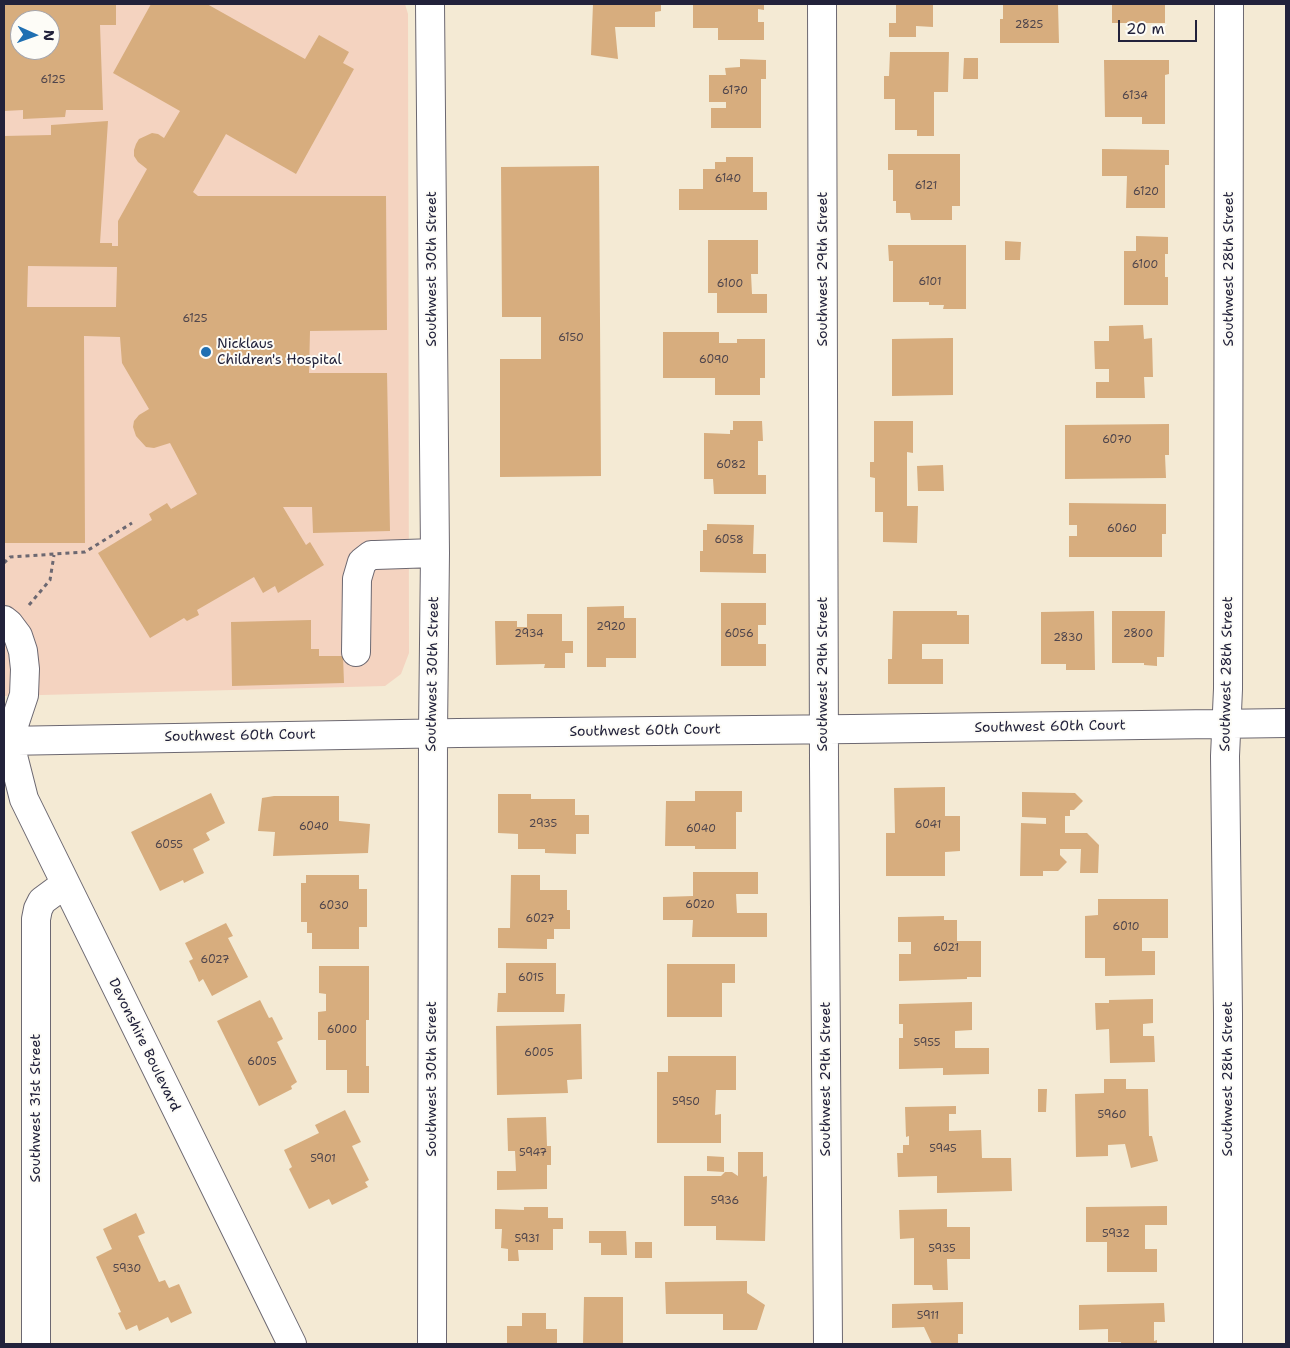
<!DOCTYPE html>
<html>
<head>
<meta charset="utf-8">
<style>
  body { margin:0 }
  #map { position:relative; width:1290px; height:1348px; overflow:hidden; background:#f4ead4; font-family:"Shantell Sans",sans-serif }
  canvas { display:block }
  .frame { position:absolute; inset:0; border:5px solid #22223b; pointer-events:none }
  .north { position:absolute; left:10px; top:10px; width:50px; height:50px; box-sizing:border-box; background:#fdfcf7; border:1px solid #a5a5ac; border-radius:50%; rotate:92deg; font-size:14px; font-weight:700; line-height:20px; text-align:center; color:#22223b }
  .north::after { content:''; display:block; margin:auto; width:18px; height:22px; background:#1f6fb2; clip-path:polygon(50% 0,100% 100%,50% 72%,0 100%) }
  .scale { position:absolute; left:1118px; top:20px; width:79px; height:22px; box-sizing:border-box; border:2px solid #22223b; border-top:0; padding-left:6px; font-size:15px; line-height:18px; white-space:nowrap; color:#22223b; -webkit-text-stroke:4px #fdfcf7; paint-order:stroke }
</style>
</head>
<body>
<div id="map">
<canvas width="1290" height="1348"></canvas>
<div class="frame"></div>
<div class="north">N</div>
<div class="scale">20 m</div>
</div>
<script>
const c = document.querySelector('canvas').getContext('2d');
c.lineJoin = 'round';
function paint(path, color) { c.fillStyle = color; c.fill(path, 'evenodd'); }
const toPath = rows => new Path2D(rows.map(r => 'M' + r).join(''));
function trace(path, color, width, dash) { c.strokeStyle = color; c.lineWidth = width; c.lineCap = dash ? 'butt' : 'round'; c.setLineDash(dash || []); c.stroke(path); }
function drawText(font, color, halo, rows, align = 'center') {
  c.font = font + ' "Shantell Sans",sans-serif'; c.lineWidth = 4; c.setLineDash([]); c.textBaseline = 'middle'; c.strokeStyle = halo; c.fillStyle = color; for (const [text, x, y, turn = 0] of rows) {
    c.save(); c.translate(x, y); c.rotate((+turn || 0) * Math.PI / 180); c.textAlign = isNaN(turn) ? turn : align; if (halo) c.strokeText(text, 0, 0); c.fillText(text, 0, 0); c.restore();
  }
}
paint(toPath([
  [4,4,405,4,408,14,409,653,401,674,385,686,4,696],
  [20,20,50,20,50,50,20,50]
]), '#f4d3c0');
paint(toPath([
  [4,4,116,4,116,25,100,25,103,110,66,110,65,117,23,119,23,110,4,111],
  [20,20,50,20,50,50,20,50],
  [151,4,207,4,305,59,319,35,349,52,343,63,354,69,296,174,226,134,193,192,198,196,386,196,387,330,310,331,309,373,387,373,390,531,313,533,312,507,283,507,306,545,310,542,324,565,278,593,275,586,263,593,254,577,197,610,199,615,187,621,184,618,150,638,98,553,152,520,149,514,167,503,171,509,197,494,170,443,154,448,146,447,136,436,133,427,134,421,139,415,149,409,122,363,120,337,84,336,85,543,4,543,4,136,51,135,51,125,108,121,100,243,112,243,112,246,118,246,118,221,147,169,138,162,134,156,134,150,136,144,139,139,152,133,158,134,164,138,180,111,113,73],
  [28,266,117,267,116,307,27,307],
  [593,4,661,4,661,11,655,12,655,27,615,27,618,59,591,55],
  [693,4,764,4,764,10,758,9,758,22,764,22,764,40,718,40,718,28,693,28],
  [896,4,933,4,933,27,916,26,916,37,889,37,889,23,896,23],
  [1003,4,1058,4,1059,43,1000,43,1000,19,1003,19],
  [1112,4,1165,4,1165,23,1112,23],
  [890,52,949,52,948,92,934,92,934,136,917,136,917,130,895,130,895,99,884,99,884,76,889,76],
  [964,58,978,58,978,79,963,79],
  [740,59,766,60,766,79,761,79,761,128,711,128,711,108,726,108,726,102,709,102,709,75,726,75,725,68,740,67],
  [1104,60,1169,60,1169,74,1165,75,1165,124,1142,124,1142,117,1105,117],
  [1102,149,1169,150,1169,165,1165,165,1165,208,1126,208,1127,176,1102,176],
  [888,154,960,154,960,206,952,206,952,220,911,220,910,213,896,213,896,201,893,201,893,170,888,170],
  [726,157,753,157,753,192,767,192,767,210,679,210,679,189,703,189,703,169,715,169,715,162,726,162],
  [599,166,601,476,500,477,500,359,541,359,541,317,502,317,501,167],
  [1136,236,1168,237,1168,254,1165,254,1165,277,1168,277,1168,305,1124,305,1124,251,1136,251],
  [708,240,758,240,758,274,751,274,752,294,767,294,767,313,717,313,717,293,708,293],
  [1005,241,1021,242,1020,260,1005,260],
  [888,245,966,245,966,309,943,309,944,305,929,305,929,302,893,302,893,261,889,261],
  [1143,325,1144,339,1152,338,1153,377,1144,377,1145,398,1096,398,1096,382,1109,382,1109,369,1095,369,1094,341,1109,341,1109,326],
  [663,332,719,332,719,343,737,343,737,339,765,339,765,378,760,378,760,395,715,395,715,378,663,378],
  [953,338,953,395,892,396,892,339],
  [733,421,762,421,763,441,758,441,758,475,766,475,766,494,714,494,713,479,704,479,704,433,730,434,730,430,733,430],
  [874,421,913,421,913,453,907,452,907,506,918,506,917,543,883,542,883,512,875,512,875,478,870,477,870,462,874,462],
  [1169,424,1169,455,1165,455,1166,478,1065,479,1065,425],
  [943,465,944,491,918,491,917,466],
  [1069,503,1166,504,1166,534,1162,534,1162,557,1069,557,1069,536,1077,536,1077,525,1069,525],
  [707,524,754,525,753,554,766,554,766,573,700,572,700,551,703,551,703,530,707,530],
  [721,603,766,603,766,625,758,625,758,644,766,644,766,666,721,666],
  [624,606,624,618,636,618,636,658,606,658,606,667,587,667,587,607],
  [893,611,957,611,957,615,969,615,969,644,922,644,922,659,943,659,943,684,888,684,888,659,892,659],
  [1094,611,1095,670,1066,670,1066,664,1041,664,1041,612],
  [1112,611,1165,611,1164,657,1157,657,1157,666,1144,665,1144,663,1112,663],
  [527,614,562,614,562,641,573,641,573,653,565,653,565,668,544,668,545,664,496,665,495,621,517,621,517,627,527,627],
  [311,620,311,649,319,649,319,656,343,656,344,683,232,686,231,622],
  [945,787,945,816,960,816,960,851,945,852,945,876,886,876,886,833,895,833,894,788],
  [695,791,742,791,742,812,736,812,736,849,695,849,695,846,665,846,666,801,695,801],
  [1022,792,1075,793,1083,801,1074,810,1070,810,1070,816,1065,816,1065,833,1087,833,1099,845,1098,873,1080,873,1081,849,1060,849,1060,855,1067,862,1058,871,1043,871,1043,876,1020,876,1021,823,1046,824,1046,818,1022,817],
  [211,793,225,823,206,833,210,840,193,849,204,873,184,883,183,880,160,891,131,832],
  [498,794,531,794,531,799,575,799,575,815,589,815,589,834,576,834,576,854,545,853,545,849,518,849,518,834,498,833],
  [274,796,339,796,339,821,370,824,368,853,273,856,275,832,258,831,262,798],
  [693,872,758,872,758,894,736,894,737,913,767,913,767,937,692,937,693,920,663,920,663,897,693,896],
  [306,875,359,875,359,889,367,889,367,927,359,927,359,949,312,949,312,933,307,933,307,922,301,922,301,883,306,883],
  [511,875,540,875,540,890,567,890,567,910,570,910,570,929,554,929,554,939,547,939,547,949,498,948,498,928,510,928],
  [1098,899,1168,899,1168,938,1142,938,1142,951,1155,951,1155,975,1105,976,1105,958,1085,958,1085,916,1098,915],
  [944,916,944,920,957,920,957,941,981,941,981,977,967,977,967,979,899,981,899,954,911,954,911,942,898,942,898,917],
  [226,923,233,936,228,938,248,977,212,996,203,979,199,982,194,971,189,961,193,959,185,943],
  [506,963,556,963,556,994,565,994,564,1012,497,1012,498,993,506,993],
  [667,964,735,964,735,983,722,983,722,1017,667,1017],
  [319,966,369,966,369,1020,366,1020,366,1066,369,1066,369,1093,347,1093,347,1070,326,1070,326,1040,318,1040,318,1012,326,1011,326,994,319,993],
  [1153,999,1153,1023,1143,1024,1143,1036,1154,1036,1155,1062,1110,1063,1109,1029,1096,1030,1095,1003,1109,1003,1109,1000],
  [260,1000,269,1018,272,1017,283,1039,277,1042,297,1082,291,1086,292,1089,259,1106,217,1021],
  [972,1002,972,1030,955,1031,955,1048,989,1048,989,1074,943,1075,943,1068,899,1069,899,1038,903,1038,903,1024,899,1024,899,1004],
  [581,1024,582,1079,567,1080,568,1093,497,1095,496,1026],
  [668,1056,736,1056,736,1090,716,1090,715,1115,721,1114,721,1143,657,1143,657,1072,668,1072],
  [1104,1079,1126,1079,1126,1089,1148,1089,1149,1136,1152,1136,1158,1161,1131,1168,1125,1144,1108,1145,1108,1156,1076,1157,1075,1094,1104,1093],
  [1038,1089,1047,1089,1046,1112,1038,1112],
  [956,1106,956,1114,949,1114,949,1131,981,1130,982,1158,1011,1158,1012,1191,937,1193,937,1176,898,1177,897,1153,903,1153,903,1145,909,1145,909,1136,906,1137,905,1107],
  [345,1110,361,1142,352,1146,369,1180,365,1182,368,1187,332,1205,329,1199,309,1209,289,1169,292,1167,284,1150,319,1133,315,1125],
  [546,1117,547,1146,551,1146,551,1165,547,1165,547,1189,497,1190,497,1171,516,1171,515,1151,508,1151,507,1118],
  [738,1152,763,1152,763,1177,767,1176,765,1241,716,1240,716,1226,684,1226,684,1176,721,1176,725,1172,732,1172,738,1176],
  [707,1156,724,1157,724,1172,707,1171],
  [1167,1206,1167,1225,1145,1225,1145,1249,1157,1249,1157,1272,1107,1272,1107,1242,1086,1242,1086,1207],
  [524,1207,548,1207,548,1218,563,1218,563,1229,553,1229,553,1250,518,1250,519,1261,508,1261,508,1249,501,1248,502,1229,495,1229,495,1209,524,1210],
  [947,1209,947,1227,970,1227,970,1259,947,1259,948,1290,933,1290,932,1285,914,1285,914,1238,900,1239,899,1210],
  [136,1213,145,1233,138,1236,159,1282,165,1280,169,1288,179,1284,192,1313,171,1323,168,1317,139,1331,137,1325,126,1330,118,1313,121,1312,96,1257,112,1249,103,1229],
  [589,1231,626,1231,627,1255,601,1255,601,1243,589,1243],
  [635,1242,652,1242,652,1258,635,1258],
  [747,1281,747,1293,765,1305,757,1330,723,1330,723,1314,666,1314,665,1282],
  [584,1297,623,1297,623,1344,583,1344],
  [963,1302,963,1334,958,1334,958,1344,932,1344,924,1327,892,1328,892,1304],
  [1164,1303,1165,1322,1154,1322,1154,1341,1157,1340,1157,1344,1121,1344,1121,1342,1108,1342,1108,1329,1079,1330,1079,1305],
  [522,1313,546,1313,546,1329,557,1329,557,1344,507,1344,507,1326,522,1326]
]), '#d7ad7e');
const minor = toPath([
  [430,4,435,553,433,733,432,1344],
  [822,4,824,765,828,1344],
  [4,620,9,624,18,636,23,651,25,669,24,695,9,740],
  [356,652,357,579,362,562,371,555,375,555,435,553],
  [4,728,9,740,24,799,292,1344],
  [4,741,458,733,853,729,1286,723],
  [36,1344,36,919,38,909,42,901,65,884],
  [1228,1344,1228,1014,1225,756,1228,689,1229,4]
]);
trace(minor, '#6c6871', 30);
trace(toPath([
  [4,563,10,557,85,552,132,523],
  [29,605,50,580,54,555]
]), '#6c6871', 3, [4, 4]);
trace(minor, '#fff', 28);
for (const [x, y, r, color] of [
  [206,352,6,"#1f6fb2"]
]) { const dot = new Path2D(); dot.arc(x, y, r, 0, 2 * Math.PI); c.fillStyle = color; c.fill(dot); trace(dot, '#fdfcf7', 2); }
drawText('11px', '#4f454c', null, [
  ["2825",1029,25],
  ["6125",53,80],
  ["6170",735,91],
  ["6134",1135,96],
  ["6140",728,179],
  ["6121",926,186],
  ["6120",1146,192],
  ["6100",1145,265],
  ["6101",930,282],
  ["6100",730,284],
  ["6125",195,319],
  ["6150",571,338],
  ["6090",714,360],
  ["6070",1117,440],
  ["6082",731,465],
  ["6060",1122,529],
  ["6058",729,540],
  ["2920",611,627],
  ["2934",529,634],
  ["6056",739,634],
  ["2800",1138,634],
  ["2830",1068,638],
  ["2935",543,824],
  ["6041",928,825],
  ["6040",314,827],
  ["6040",701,829],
  ["6055",169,845],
  ["6020",700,905],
  ["6030",334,906],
  ["6027",540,919],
  ["6010",1126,927],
  ["6021",946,948],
  ["6027",215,960],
  ["6015",531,978],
  ["6000",342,1030],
  ["5955",927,1043],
  ["6005",539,1053],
  ["6005",262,1062],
  ["5950",686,1102],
  ["5960",1112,1115],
  ["5945",943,1149],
  ["5947",533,1153],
  ["5901",323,1159],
  ["5936",725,1201],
  ["5932",1116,1234],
  ["5931",527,1239],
  ["5935",942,1249],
  ["5930",127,1269],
  ["5911",928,1316]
]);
drawText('14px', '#22223b', '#fdfcf7', [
  ["Southwest 30th Street",432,269,-90],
  ["Southwest 29th Street",823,269,-90],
  ["Southwest 28th Street",1229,269,-90],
  ["Southwest 30th Street",433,674,-89],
  ["Southwest 29th Street",823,674,-90],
  ["Southwest 28th Street",1227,674,-89],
  ["Southwest 60th Court",1050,727,-1],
  ["Southwest 60th Court",645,731,-1],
  ["Southwest 60th Court",240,736,-1],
  ["Devonshire Boulevard",144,1045,64],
  ["Southwest 30th Street",432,1079,-90],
  ["Southwest 29th Street",826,1079,-90],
  ["Southwest 28th Street",1228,1079,-90],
  ["Southwest 31st Street",36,1108,-90]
]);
drawText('14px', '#22223b', '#fdfcf7', [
  ["Nicklaus",217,344],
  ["Children's Hospital",217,360]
], 'left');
</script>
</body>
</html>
